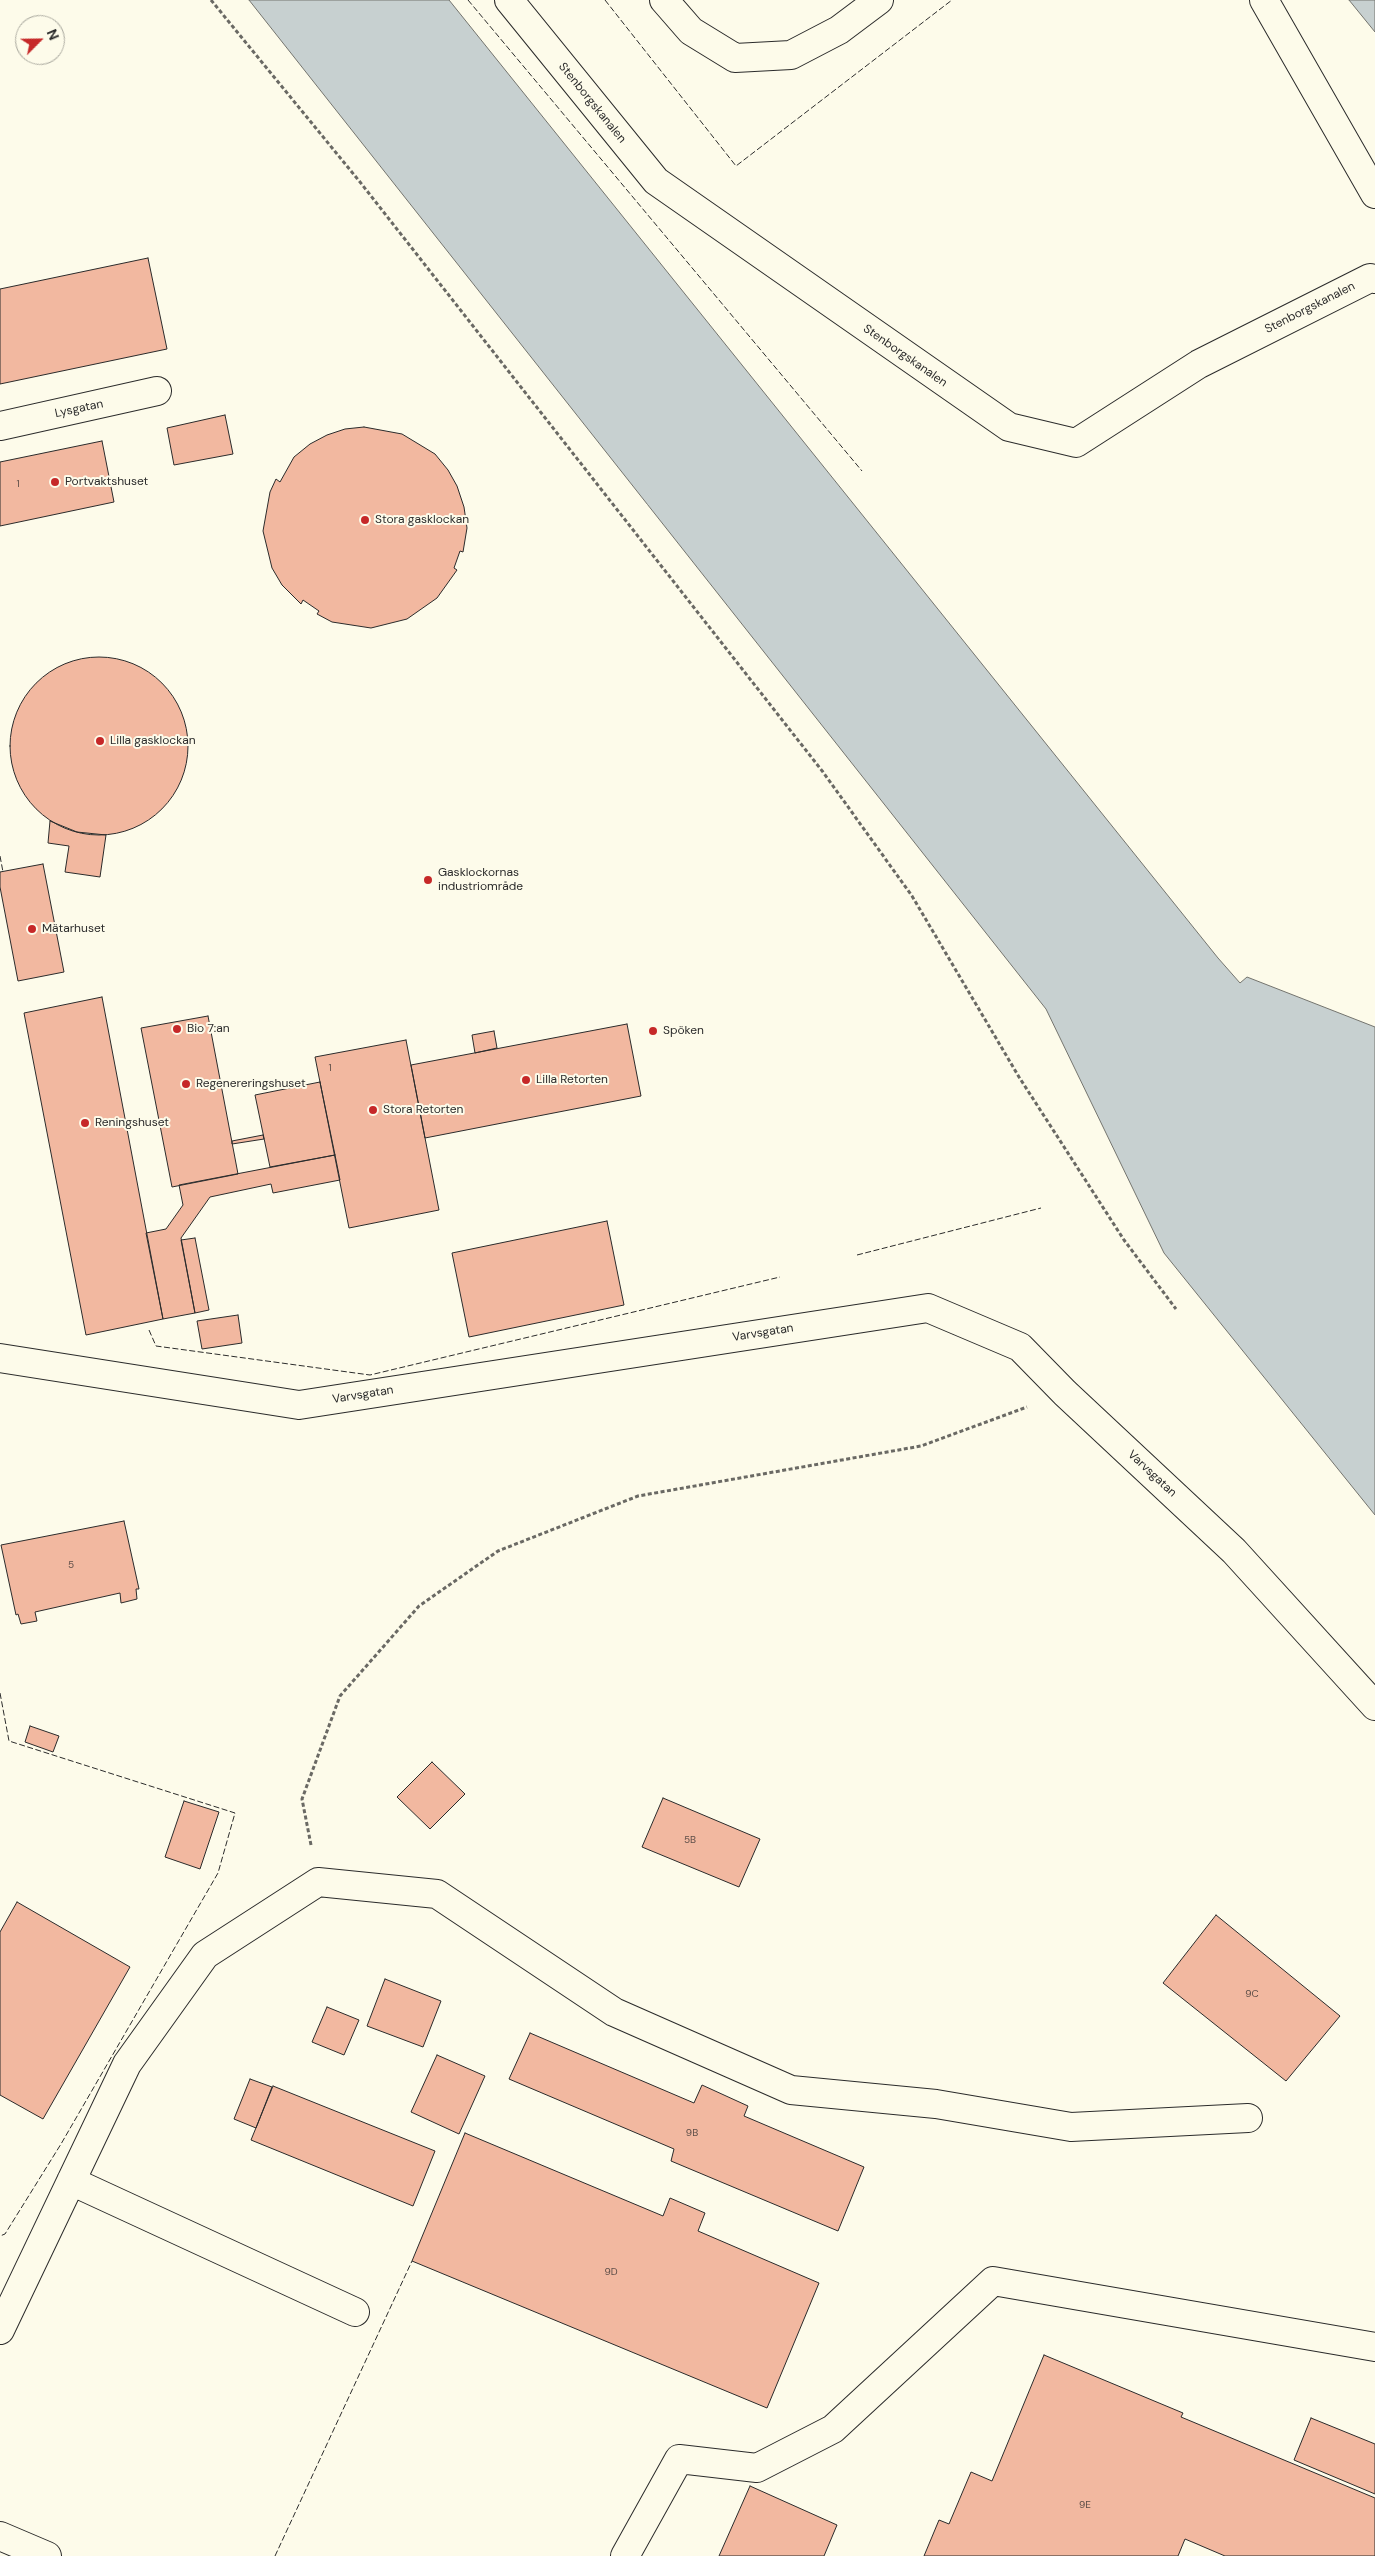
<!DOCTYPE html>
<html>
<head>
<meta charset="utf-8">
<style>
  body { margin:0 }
  #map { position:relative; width:1375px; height:2556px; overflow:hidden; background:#fdfbea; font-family:"DM Sans",sans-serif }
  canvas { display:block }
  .north { position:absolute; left:15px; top:15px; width:50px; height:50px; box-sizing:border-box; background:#fdfbea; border:1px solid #a9a89e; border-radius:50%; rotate:67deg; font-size:14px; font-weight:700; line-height:20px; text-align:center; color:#2b2b2b }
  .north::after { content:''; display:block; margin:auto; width:18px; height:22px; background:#c62828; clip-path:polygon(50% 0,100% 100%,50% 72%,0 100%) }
</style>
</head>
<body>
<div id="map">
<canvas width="1375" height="2556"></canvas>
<div class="north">N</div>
</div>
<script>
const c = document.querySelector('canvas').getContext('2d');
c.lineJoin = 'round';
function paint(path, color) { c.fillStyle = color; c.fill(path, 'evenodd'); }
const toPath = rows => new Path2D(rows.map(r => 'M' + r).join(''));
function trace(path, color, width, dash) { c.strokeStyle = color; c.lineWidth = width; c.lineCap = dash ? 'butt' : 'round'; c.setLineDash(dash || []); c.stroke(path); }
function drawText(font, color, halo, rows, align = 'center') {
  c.font = font + ' "DM Sans",sans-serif'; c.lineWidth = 4; c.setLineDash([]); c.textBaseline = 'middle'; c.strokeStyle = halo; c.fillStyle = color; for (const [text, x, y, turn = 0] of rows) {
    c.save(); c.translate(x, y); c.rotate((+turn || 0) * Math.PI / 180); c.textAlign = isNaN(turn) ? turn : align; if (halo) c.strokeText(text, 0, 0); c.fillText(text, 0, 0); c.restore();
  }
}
const water = toPath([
  [249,0,449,0,1218,958,1240,983,1247,977,1375,1027,1375,1515,1164,1253,1046,1009,249,0],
  [1349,0,1375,0,1375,32,1349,0]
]);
paint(water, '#c7d0d0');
trace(water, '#74746e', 1);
const building = toPath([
  [148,258,167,349,0,384,0,289,148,258],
  [225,415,233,454,174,465,167,428,225,415],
  [364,427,402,434,435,454,448,470,457,486,464,507,467,528,463,552,460,551,454,568,457,570,437,598,407,619,371,628,332,622,317,614,319,611,303,600,301,604,282,585,272,568,263,531,270,492,276,479,280,482,294,457,310,444,327,435,345,429,364,427],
  [102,441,114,502,0,526,0,462,102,441],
  '10 746a89 89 0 1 1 178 0a89 89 0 1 1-178 0Z',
  [50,821,77,832,106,835,100,877,65,872,69,846,48,843,50,821],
  [43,864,64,972,18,981,0,887,0,872,43,864],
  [102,997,163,1319,86,1335,24,1013,102,997],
  [208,1016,238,1174,172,1187,141,1028,208,1016],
  [627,1024,641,1096,425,1138,411,1065,627,1024],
  [494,1031,497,1048,475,1053,472,1035,494,1031],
  [406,1040,439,1210,349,1228,315,1057,406,1040],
  [320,1082,335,1155,270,1167,255,1095,320,1082],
  [263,1135,264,1139,232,1144,232,1141,263,1135],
  [335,1155,340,1180,273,1193,271,1184,210,1197,181,1238,195,1313,163,1319,146,1233,166,1229,183,1205,179,1185,335,1155],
  [607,1221,624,1305,469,1337,452,1253,607,1221],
  [195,1238,209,1310,195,1313,181,1240,195,1238],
  [238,1315,242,1343,202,1349,197,1321,238,1315],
  [124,1521,139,1589,136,1589,137,1599,121,1603,120,1593,35,1612,37,1621,21,1624,18,1614,16,1615,1,1545,124,1521],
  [30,1726,59,1736,53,1752,25,1742,30,1726],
  [432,1762,465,1794,430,1829,397,1797,432,1762],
  [663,1798,760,1839,739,1887,642,1847,663,1798],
  [184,1801,219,1812,200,1869,165,1857,184,1801],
  [17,1902,130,1967,43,2119,0,2095,0,1932,17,1902],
  [1216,1915,1340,2016,1286,2081,1163,1983,1216,1915],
  [385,1979,441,2001,423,2047,367,2026,385,1979],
  [327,2007,359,2020,344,2055,312,2042,327,2007],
  [530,2033,694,2103,702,2085,748,2106,744,2116,864,2167,838,2231,671,2161,674,2149,509,2079,530,2033],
  [437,2055,485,2076,459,2134,411,2112,437,2055],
  [250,2079,272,2087,256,2128,234,2119,250,2079],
  [273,2086,435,2151,413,2206,251,2140,273,2086],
  [465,2133,663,2216,670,2198,705,2213,698,2231,819,2283,767,2408,412,2261,465,2133],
  [1044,2355,1183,2413,1181,2417,1375,2498,1375,2556,1225,2556,1185,2539,1178,2556,924,2556,939,2520,949,2524,971,2472,992,2481,1044,2355],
  [1311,2418,1375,2444,1375,2494,1294,2460,1311,2418],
  [750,2486,837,2525,824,2556,719,2556,750,2486]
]);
paint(building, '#f2b8a0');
trace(building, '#2b2b2b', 1);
const minor = toPath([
  [509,0,656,181,1009,427,1076,443,1199,364,1370,278,1375,279],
  [664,0,691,31,735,58,791,55,839,30,879,0],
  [1264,0,1375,194],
  [0,426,157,391],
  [0,1358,299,1405,928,1308,1020,1347,1065,1393,1234,1551,1375,1706],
  [71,2181,355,2312],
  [0,2330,127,2064,205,1955,318,1882,437,1894,614,2012,791,2090,936,2104,1071,2127,1248,2118],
  [0,2536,47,2556],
  [625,2556,679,2459,757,2468,833,2429,993,2281,1375,2347]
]);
trace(minor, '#2b2b2b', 30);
trace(toPath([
  [211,0,360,182,823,772,912,896,1019,1077,1124,1240,1176,1309],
  [311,1845,302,1799,340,1696,419,1606,498,1551,638,1496,921,1446,1027,1407]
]), '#6a6964', 3, [4, 2.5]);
trace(minor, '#fdfbea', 28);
trace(toPath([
  [468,0,862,471],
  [605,0,736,166,952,0],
  [0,856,3,872],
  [857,1255,1041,1208],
  [149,1330,156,1346,370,1375,780,1277],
  [0,1693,9,1741,235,1813,218,1873,61,2144,5,2234,0,2236],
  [275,2556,412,2261]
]), '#2b2b2b', 1, [6, 2.5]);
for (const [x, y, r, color] of [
  [55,482,5,"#c62828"],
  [365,520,5,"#c62828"],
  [100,741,5,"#c62828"],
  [428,880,5,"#c62828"],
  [32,929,5,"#c62828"],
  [177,1029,5,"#c62828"],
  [653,1031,5,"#c62828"],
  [526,1080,5,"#c62828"],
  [186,1084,5,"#c62828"],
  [373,1110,5,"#c62828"],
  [85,1123,5,"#c62828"]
]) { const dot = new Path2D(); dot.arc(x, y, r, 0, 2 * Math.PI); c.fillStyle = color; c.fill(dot); trace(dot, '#fdfbea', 2); }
drawText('10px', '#5d4e48', null, [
  ["1",18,484],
  ["1",330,1068],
  ["5",71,1565],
  ["5B",690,1840],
  ["9C",1252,1994],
  ["9B",692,2133],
  ["9D",611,2272],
  ["9E",1085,2505]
]);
drawText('12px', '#2b2b2b', '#fdfbea', [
  ["Stenborgskanalen",592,103,51],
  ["Stenborgskanalen",1310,308,-27],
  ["Stenborgskanalen",905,356,35],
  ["Lysgatan",79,409,-12],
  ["Varvsgatan",763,1333,-9],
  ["Varvsgatan",363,1395,-9],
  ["Varvsgatan",1152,1474,43]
]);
drawText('12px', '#2b2b2b', '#fdfbea', [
  ["Portvaktshuset",65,482],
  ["Stora gasklockan",375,520],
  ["Lilla gasklockan",110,741],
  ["Gasklockornas",438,873],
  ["industriområde",438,887],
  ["Mätarhuset",42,929],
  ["Bio 7:an",187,1029],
  ["Spöken",663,1031],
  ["Lilla Retorten",536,1080],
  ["Regenereringshuset",196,1084],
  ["Stora Retorten",383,1110],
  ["Reningshuset",95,1123]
], 'left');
</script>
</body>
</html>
